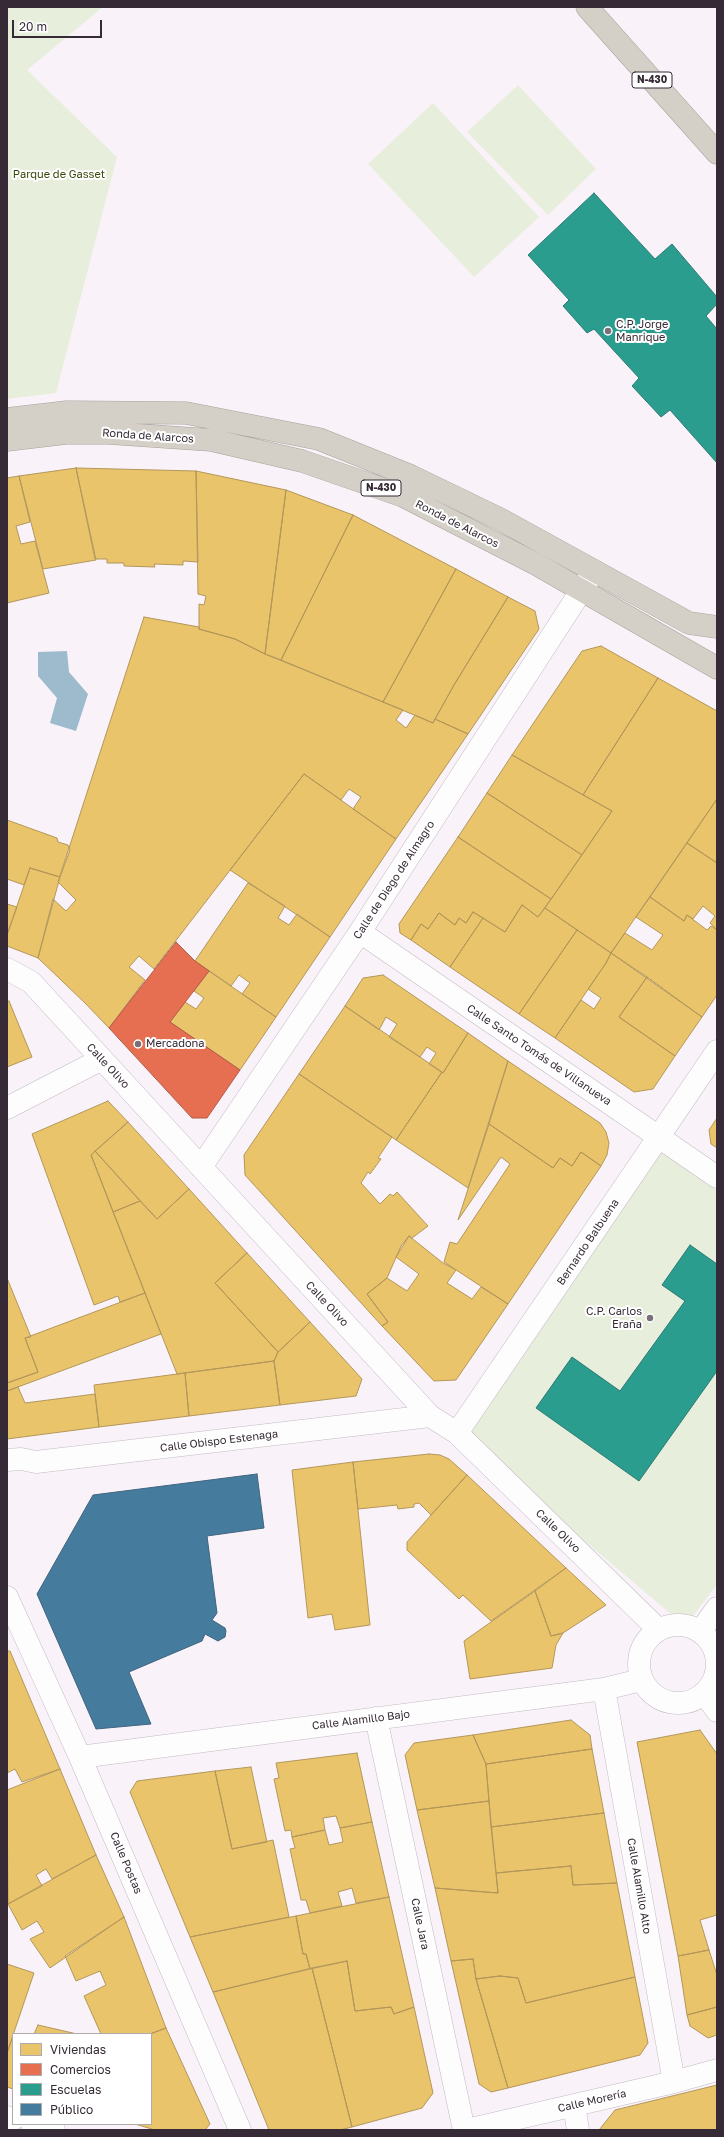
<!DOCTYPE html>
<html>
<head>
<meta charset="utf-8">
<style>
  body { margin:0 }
  #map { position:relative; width:724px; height:2137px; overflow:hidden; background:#f9f3f9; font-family:"Golos Text",sans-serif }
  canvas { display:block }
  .frame { position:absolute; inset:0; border:8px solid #352a35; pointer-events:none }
  .legend { position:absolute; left:12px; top:2033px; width:140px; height:92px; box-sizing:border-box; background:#fff; border:1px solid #aeaaae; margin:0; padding:5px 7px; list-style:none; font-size:12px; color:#352a35 }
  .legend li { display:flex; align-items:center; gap:8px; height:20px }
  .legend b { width:20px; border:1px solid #aeaaae }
  .scale { position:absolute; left:12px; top:20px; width:90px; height:18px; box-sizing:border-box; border:2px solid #352a35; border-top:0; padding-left:5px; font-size:12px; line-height:14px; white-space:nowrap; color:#352a35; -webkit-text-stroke:3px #fff; paint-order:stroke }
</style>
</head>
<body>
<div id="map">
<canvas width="724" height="2137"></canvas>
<div class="frame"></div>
<ul class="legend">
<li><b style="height:11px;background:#e9c46a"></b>Viviendas</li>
<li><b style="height:11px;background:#e76f51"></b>Comercios</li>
<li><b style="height:11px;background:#2a9d8f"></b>Escuelas</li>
<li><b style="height:11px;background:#457b9d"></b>Público</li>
</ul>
<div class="scale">20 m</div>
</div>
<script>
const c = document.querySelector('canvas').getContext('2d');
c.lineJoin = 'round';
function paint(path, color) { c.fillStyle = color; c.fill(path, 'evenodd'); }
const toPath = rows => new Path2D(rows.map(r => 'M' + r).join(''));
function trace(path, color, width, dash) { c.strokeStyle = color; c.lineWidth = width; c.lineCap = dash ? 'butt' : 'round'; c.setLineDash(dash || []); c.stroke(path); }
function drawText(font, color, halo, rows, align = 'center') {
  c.font = font + ' "Golos Text",sans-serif'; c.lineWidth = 4; c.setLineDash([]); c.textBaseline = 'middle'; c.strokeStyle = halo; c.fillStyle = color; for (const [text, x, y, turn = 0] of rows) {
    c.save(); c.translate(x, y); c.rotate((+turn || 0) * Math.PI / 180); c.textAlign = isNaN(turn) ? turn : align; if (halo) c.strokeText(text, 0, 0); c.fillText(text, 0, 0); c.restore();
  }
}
paint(toPath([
  [7,7,103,7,27,70,117,157,56,393,7,399],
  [518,85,596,169,548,215,467,132],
  [433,103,539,217,474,277,368,164],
  [660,1137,717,1177,717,1585,685,1626,457,1433]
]), '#e8eedc');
paint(toPath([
  [67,651,69,672,88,694,76,731,50,723,57,698,38,676,38,652]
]), '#9dbbcc');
const homes = toPath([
  [76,468,196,471,198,562,183,561,183,565,154,564,155,567,124,566,124,563,107,563,107,559,95,559,76,468],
  [76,468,96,560,43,569,19,476,76,468],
  [196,471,286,490,265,654,235,639,199,629,199,604,204,605,206,596,198,594,196,471],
  [19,476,30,522,16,526,21,544,35,541,49,593,7,603,7,478,19,476],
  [286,490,353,515,281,660,265,654,286,490],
  [353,515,456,569,383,702,281,660,353,515],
  [456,569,508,597,454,685,433,723,383,702,456,569],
  [508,597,535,611,539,629,468,734,435,719,454,685,508,597],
  [144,617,199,627,199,629,235,639,265,654,383,702,403,710,396,720,406,728,415,715,433,723,435,719,468,734,396,839,353,809,361,797,349,789,341,800,304,774,154,969,139,956,129,967,145,980,109,1028,85,1003,38,958,53,899,66,911,76,900,58,882,144,617],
  [601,646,658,678,583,795,512,755,582,651,601,646],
  [658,678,717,711,717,799,611,953,545,908,612,811,583,795,658,678],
  [512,755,612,811,582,855,487,793,512,755],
  [304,774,396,839,330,937,230,870,304,774],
  [487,793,582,855,551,899,458,837,487,793],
  [717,799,717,863,687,843,717,799],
  [7,820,57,838,58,842,68,845,70,850,60,877,30,868,24,885,7,879,7,820],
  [458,837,551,899,538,917,522,905,505,932,473,912,466,923,459,918,455,925,439,913,428,929,421,924,411,940,400,933,399,924,458,837],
  [687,843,717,863,717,930,710,923,715,916,703,906,693,919,687,915,684,921,650,897,687,843],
  [30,868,60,877,38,958,7,946,7,935,30,868],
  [248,883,285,906,278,918,289,925,297,914,330,937,276,1017,242,994,250,983,239,975,231,986,195,961,248,883],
  [650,897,684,921,687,915,707,930,711,926,717,930,717,995,702,1017,611,953,625,933,652,950,663,935,636,917,650,897],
  [7,904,17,907,7,935,7,904],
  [522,905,538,917,545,908,577,930,519,1014,450,967,483,918,505,932,522,905],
  [473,912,483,918,450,967,411,940,421,924,428,929,439,913,455,925,459,918,466,923,473,912],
  [577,930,611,953,606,963,555,1038,519,1014,577,930],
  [611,953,647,977,619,1017,675,1056,653,1089,634,1092,555,1038,581,1000,594,1009,601,998,588,989,606,963,611,953],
  [209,971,276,1017,240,1070,170,1022,185,1002,196,1009,204,998,194,991,209,971],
  [383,975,468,1033,443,1073,429,1064,436,1053,427,1047,420,1057,389,1037,397,1024,386,1017,379,1030,345,1006,363,978,383,975],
  [647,977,702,1017,675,1056,619,1017,647,977],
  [9,1001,32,1057,7,1067,7,1002,9,1001],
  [345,1006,442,1072,396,1140,299,1074,345,1006],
  [468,1033,508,1061,468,1188,396,1140,442,1072,443,1073,468,1033],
  [508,1061,600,1123,606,1132,609,1143,607,1155,601,1166,581,1152,572,1166,560,1158,553,1168,489,1124,508,1061],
  [299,1074,392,1137,378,1158,381,1159,370,1174,368,1172,361,1183,380,1204,390,1194,393,1196,397,1192,428,1226,412,1238,409,1236,401,1246,387,1278,367,1294,388,1322,382,1326,245,1175,244,1155,299,1074],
  [108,1101,128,1122,91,1155,145,1293,120,1302,118,1296,94,1305,32,1134,108,1101],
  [717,1118,717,1148,711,1144,709,1130,717,1118],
  [128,1122,189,1189,157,1219,95,1151,128,1122],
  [489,1124,553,1168,560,1158,572,1166,581,1152,601,1166,508,1304,444,1262,450,1242,457,1244,510,1164,501,1157,458,1220,489,1124],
  [95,1151,140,1201,113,1212,91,1155,95,1151],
  [189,1189,247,1253,215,1283,278,1352,274,1361,177,1374,113,1212,140,1201,157,1219,189,1189],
  [409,1236,443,1263,456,1270,447,1283,472,1299,481,1287,508,1304,456,1380,434,1381,382,1326,388,1322,367,1294,387,1278,407,1291,419,1274,396,1257,409,1236],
  [247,1253,310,1322,278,1352,215,1283,247,1253],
  [7,1278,31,1337,25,1338,38,1372,7,1383,7,1278],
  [145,1293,161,1334,7,1391,7,1383,38,1372,25,1338,145,1293],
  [310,1322,362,1379,356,1396,280,1405,274,1361,278,1352,310,1322],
  [274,1361,280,1405,189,1416,185,1373,274,1361],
  [185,1373,189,1416,99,1427,94,1385,185,1373],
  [18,1387,25,1403,95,1394,99,1427,7,1439,7,1391,18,1387],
  [429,1454,440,1455,449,1459,467,1475,431,1515,419,1503,414,1504,414,1507,398,1509,397,1505,358,1509,353,1462,429,1454],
  [353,1462,370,1625,335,1630,332,1614,308,1618,292,1470,353,1462],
  [467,1475,566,1568,491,1621,463,1595,459,1599,407,1550,407,1542,467,1475],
  [566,1568,606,1605,563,1633,551,1636,535,1591,566,1568],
  [535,1591,551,1636,563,1633,556,1645,552,1668,470,1679,464,1641,535,1591],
  [7,1651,10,1651,60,1769,22,1782,15,1769,7,1773,7,1651],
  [571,1720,590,1735,592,1749,486,1764,473,1735,571,1720],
  [700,1730,717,1754,717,1915,700,1920,709,1950,678,1956,637,1742,700,1730],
  [473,1735,486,1764,489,1801,417,1810,405,1755,414,1743,473,1735],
  [592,1749,604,1813,491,1827,486,1764,592,1749],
  [357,1753,372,1822,340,1828,336,1816,323,1818,325,1830,292,1837,291,1830,285,1831,274,1779,279,1778,276,1763,357,1753],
  [251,1767,267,1842,232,1849,215,1771,251,1767],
  [60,1769,96,1855,52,1879,46,1869,36,1875,42,1886,8,1904,7,1790,60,1769],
  [215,1771,232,1849,273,1840,289,1917,190,1937,130,1792,137,1781,215,1771],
  [489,1801,498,1893,435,1888,417,1810,489,1801],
  [604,1813,617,1883,573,1885,571,1866,496,1873,491,1827,604,1813],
  [372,1822,389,1897,356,1903,352,1888,338,1892,342,1906,310,1913,306,1900,301,1900,290,1849,295,1848,292,1837,325,1830,329,1845,343,1842,340,1828,372,1822],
  [96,1855,124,1917,50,1968,30,1939,44,1932,37,1921,22,1930,8,1904,96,1855],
  [571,1866,573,1885,617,1883,635,1977,526,2003,518,1978,500,1976,476,1979,473,1959,451,1961,435,1888,498,1893,496,1873,571,1866],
  [389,1897,414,2007,394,2014,391,2007,355,2011,347,1961,310,1969,306,1954,303,1954,296,1916,389,1897],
  [296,1916,303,1954,306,1954,310,1969,213,1992,190,1937,296,1916],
  [124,1917,166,2028,150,2034,101,2034,84,1996,106,1985,100,1971,76,1981,65,1956,124,1917],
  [709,1950,717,1975,717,2007,687,2015,678,1956,709,1950],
  [473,1959,476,1979,508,2088,491,2092,479,2084,451,1961,473,1959],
  [347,1961,355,2011,391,2007,394,2014,414,2007,433,2093,422,2108,352,2127,312,1968,347,1961],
  [7,1964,34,1973,7,2053,7,1964],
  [312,1968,352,2127,340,2130,269,2130,213,1992,312,1968],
  [500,1976,518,1978,526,2003,635,1977,648,2043,640,2055,508,2088,476,1979,500,1976],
  [717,2007,717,2035,708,2038,690,2026,687,2015,717,2007],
  [38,2025,77,2034,34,2034,38,2025],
  [166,2028,210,2124,205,2130,155,2130,135,2124,151,2124,150,2034,166,2028],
  [12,2039,13,2039,13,2089,7,2087,7,2053,12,2039],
  [717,2085,717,2130,599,2130,615,2110,717,2085]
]);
paint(homes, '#e9c46a');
trace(homes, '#b3965a', 1);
const shops = toPath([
  [176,942,195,961,209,971,170,1022,240,1070,207,1118,192,1118,109,1028,176,942]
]);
paint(shops, '#e76f51');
trace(shops, '#b25a49', 1);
const schools = toPath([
  [594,193,655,259,672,244,717,297,717,304,706,316,717,329,717,463,670,410,661,417,632,386,639,378,594,329,587,333,563,306,569,300,528,255,594,193],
  [690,1245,717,1264,717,1371,639,1481,536,1408,572,1357,620,1391,685,1301,662,1285,690,1245]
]);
paint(schools, '#2a9d8f');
trace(schools, '#2d7a74', 1);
const public = toPath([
  [257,1474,264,1528,207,1536,217,1613,212,1620,225,1628,226,1631,225,1637,218,1641,205,1634,202,1641,129,1672,151,1724,96,1729,37,1594,93,1495,257,1474]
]);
paint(public, '#457b9d');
trace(public, '#40637e', 1);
const street = toPath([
  [360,932,717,1177],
  [7,969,31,982,430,1416,457,1433,659,1630],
  [7,1108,102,1059],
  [201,1167,360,932,594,571],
  [457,1433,717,1051],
  [7,1460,21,1459,36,1462,430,1416],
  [7,1597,80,1757,240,2130],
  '639 1664a39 39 0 1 1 78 0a39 39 0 1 1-78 0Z',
  [700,1632,717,1608],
  [604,1689,674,2082],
  [704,1693,717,1711],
  [376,1718,464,2130],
  [80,1757,604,1689,641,1680],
  [574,2105,578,2130],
  [7,2117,13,2119],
  [32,2124,54,2130],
  [467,2130,674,2082,717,2070]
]);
const highway = toPath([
  [587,7,717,153],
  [7,419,67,412,186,413,319,439,411,476,500,519,689,623,717,627],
  [7,440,66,433,108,433,211,440,302,461,403,496,536,564,717,668]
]);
trace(street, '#c3bac2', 23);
trace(highway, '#a9a29b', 23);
trace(street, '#fefdfe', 22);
trace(highway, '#d4cfc7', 22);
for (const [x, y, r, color] of [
  [608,331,4,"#7a707a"],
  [138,1044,4,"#7a707a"],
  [650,1318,4,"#7a707a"]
]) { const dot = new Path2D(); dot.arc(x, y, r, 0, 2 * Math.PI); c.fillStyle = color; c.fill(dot); trace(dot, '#fff', 1.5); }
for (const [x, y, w] of [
  [652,80,40],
  [381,488,40]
]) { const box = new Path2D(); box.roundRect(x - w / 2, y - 8, w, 16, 3); c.fillStyle = '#fff'; c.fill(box); trace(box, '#352a35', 1); }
drawText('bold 10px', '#352a35', null, [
  ["N-430",652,80],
  ["N-430",381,488]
]);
drawText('11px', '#364907', '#fff', [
  ["Parque de Gasset",59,175]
]);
drawText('11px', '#352a35', '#fff', [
  ["C.P. Jorge",616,325],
  ["Manrique",616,338],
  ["Mercadona",146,1044],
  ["C.P. Carlos",642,1312,"right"],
  ["Eraña",642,1325,"right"]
], 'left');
drawText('11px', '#352a35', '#fff', [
  ["Ronda de Alarcos",148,436,4],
  ["Ronda de Alarcos",457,524,27],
  ["Calle de Diego de Almagro",394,880,-57],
  ["Calle Santo Tomás de Villanueva",539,1055,34],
  ["Calle Olivo",108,1066,47],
  ["Bernardo Balbuena",588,1242,-56],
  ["Calle Olivo",327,1304,47],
  ["Calle Obispo Estenaga",219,1441,-7],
  ["Calle Olivo",558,1531,44],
  ["Calle Alamillo Bajo",361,1720,-7],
  ["Calle Postas",126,1863,67],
  ["Calle Alamillo Alto",639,1886,80],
  ["Calle Jara",420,1924,78],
  ["Calle Morería",592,2101,-13]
]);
</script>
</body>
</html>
